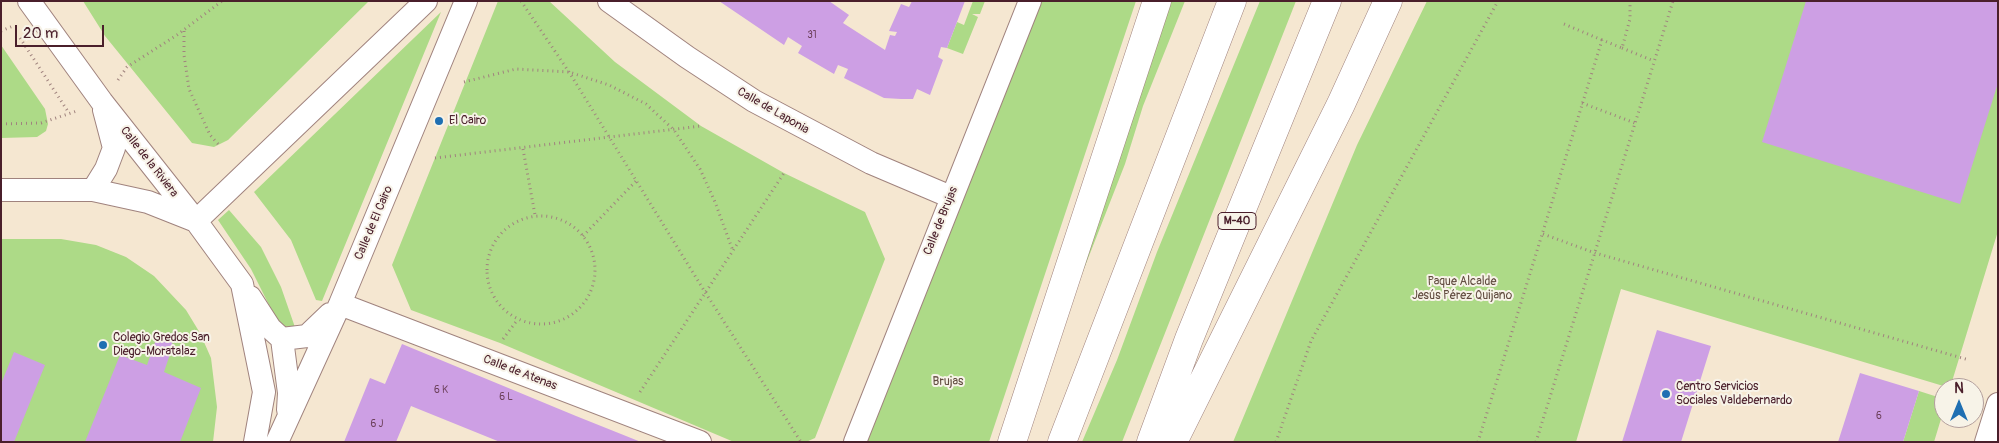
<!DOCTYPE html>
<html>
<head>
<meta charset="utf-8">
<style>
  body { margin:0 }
  #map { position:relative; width:1999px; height:443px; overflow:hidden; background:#f5e7d1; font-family:Pangolin,sans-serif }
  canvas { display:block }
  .frame { position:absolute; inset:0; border:2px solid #4a1f2b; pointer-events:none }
  .north { position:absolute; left:1934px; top:378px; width:50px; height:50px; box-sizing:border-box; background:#f7f3e8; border:1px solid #b29e9c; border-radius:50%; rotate:0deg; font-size:14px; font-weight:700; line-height:20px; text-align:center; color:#4a1f2b }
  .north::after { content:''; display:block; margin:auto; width:18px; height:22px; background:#1f6fb2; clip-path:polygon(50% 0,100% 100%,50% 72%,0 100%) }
  .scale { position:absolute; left:15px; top:25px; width:89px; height:22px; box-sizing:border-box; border:2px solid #4a1f2b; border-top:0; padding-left:6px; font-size:15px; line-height:18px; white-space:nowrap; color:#4a1f2b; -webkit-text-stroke:4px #f7f3e8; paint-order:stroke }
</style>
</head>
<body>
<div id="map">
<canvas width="1999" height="443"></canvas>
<div class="frame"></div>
<div class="north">N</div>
<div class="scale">20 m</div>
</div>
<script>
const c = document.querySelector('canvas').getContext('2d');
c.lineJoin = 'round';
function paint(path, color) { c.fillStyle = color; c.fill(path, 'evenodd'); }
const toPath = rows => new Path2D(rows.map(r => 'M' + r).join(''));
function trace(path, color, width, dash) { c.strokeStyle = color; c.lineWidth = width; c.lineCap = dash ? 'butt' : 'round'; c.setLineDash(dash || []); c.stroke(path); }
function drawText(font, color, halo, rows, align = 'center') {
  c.font = font + ' Pangolin,sans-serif'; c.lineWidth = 4; c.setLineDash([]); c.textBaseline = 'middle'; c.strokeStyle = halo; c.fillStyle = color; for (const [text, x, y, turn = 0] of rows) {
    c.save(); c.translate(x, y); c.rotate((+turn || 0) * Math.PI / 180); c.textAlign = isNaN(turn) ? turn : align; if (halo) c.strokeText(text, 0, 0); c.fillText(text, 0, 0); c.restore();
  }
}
paint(toPath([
  [83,1,369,1,228,140,214,147,192,143,105,36],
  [498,1,549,1,615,62,701,126,784,173,865,212,885,259,815,438,806,442,734,442,500,343,411,310,392,265],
  [973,1,985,1,980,14,972,14,978,17,963,54,947,48,957,22,964,25],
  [1039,1,1136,1,989,442,862,442],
  [1166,1,1185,1,1143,106,1125,164,1080,279],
  [1260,1,1296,1,1122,442,1082,442,1117,360,1157,252],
  [1427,1,1998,1,1998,231,1950,388,1621,289,1576,442,1233,442,1357,145],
  [441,12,322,301,316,300,291,240,254,192],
  [1,45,45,109,48,124,46,131,37,137,1,138],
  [229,210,261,247,281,287,297,333,282,331,251,269,218,220],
  [1,239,61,239,96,245,126,257,154,276,186,310,200,333,211,358,217,407,213,442,1,442],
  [1919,391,1944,399,1944,409,1934,442,1903,442]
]), '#adda87');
paint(toPath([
  [719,1,829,1,849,15,843,23,885,50,890,35,895,36,897,32,889,31,901,4,909,7,912,1,965,1,947,48,941,47,938,57,943,60,930,95,917,89,913,99,901,99,884,98,844,78,848,69,838,65,834,74,798,53,802,46,788,37,784,45],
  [1806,1,1998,1,1998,83,1960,204,1762,142],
  [1657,330,1711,346,1681,442,1622,442],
  [164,338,171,341,173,345,164,372,201,388,180,442,85,442,120,355,147,365,155,342],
  [402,344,576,416,641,442,500,442,411,406,396,442,344,442,370,378,385,384],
  [14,352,45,365,14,442,1,442,1,384],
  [1860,373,1919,391,1903,442,1838,442]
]), '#cd9fe4');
const street = toPath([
  [29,1,102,102,196,221,242,284,264,392,255,442],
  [609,1,687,57,754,101,871,163,951,197],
  [1,190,93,190,148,202,196,221],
  [93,190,106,169,114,148,104,110],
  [196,221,426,1],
  [250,297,270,328,282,339,307,336,330,314],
  [340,304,700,442],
  [282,339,289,393,288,410],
  [277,442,340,304,466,1],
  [855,442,1030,1],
  [1986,442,1998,404]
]);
const highway = toPath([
  [1012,442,1157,1],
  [1062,442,1232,1],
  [1151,442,1189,339,1327,1],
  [1173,442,1341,104,1388,1]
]);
trace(street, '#a0837e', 24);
trace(highway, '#a0837e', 29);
trace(toPath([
  [521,1,569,72,705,292,801,442],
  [1564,24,1602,40],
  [1,31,13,26],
  [184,31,184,55,189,89,210,135,219,145],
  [20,38,69,113],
  [1622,48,1654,61],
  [118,80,127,67,177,35,222,1],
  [464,82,516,69,569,72,609,85,646,104,674,130,700,169,715,202,733,251],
  [1582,103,1635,123],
  [1,124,41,123,77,111],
  [523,149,535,215],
  [435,158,701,126],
  '487 270a54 54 0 1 1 108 0a54 54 0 1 1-108 0Z',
  [1543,234,1595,253,1969,360],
  [583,236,636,181],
  [503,339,518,319],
  [640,392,784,173],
  [1276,442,1311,341,1498,1],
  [1478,442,1602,40,1622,48,1630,19,1630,1],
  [1536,442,1673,1]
]), '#a0837e', 3, [1, 4]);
trace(street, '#fff', 22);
trace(highway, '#fff', 28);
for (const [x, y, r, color] of [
  [439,121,5,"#1f6fb2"],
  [103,345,5,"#1f6fb2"],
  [1666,394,5,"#1f6fb2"]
]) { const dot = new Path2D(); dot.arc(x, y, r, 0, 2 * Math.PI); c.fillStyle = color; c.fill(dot); trace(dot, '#f7f3e8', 2); }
drawText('10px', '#6b3f59', null, [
  ["31",812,35],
  ["6 K",441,390],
  ["6 L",506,397],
  ["6",1879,416],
  ["6 J",377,424]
]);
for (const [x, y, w] of [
  [1237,221,38]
]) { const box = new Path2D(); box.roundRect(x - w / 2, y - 8.5, w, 17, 4); c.fillStyle = '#f7f3e8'; c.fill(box); trace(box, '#4a1f2b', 1); }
drawText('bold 11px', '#4a1f2b', null, [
  ["M-40",1237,221]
]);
drawText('12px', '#4a1f2b', '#f7f3e8', [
  ["Calle de Laponia",773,111,30],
  ["Calle de la Riviera",149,162,52],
  ["Calle de Brujas",941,221,-68],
  ["Calle de El Cairo",374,223,-67],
  ["Calle de Atenas",520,373,21]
]);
drawText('12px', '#4a1f2b', '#f7f3e8', [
  ["El Cairo",449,121],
  ["Colegio Gredos San",113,338],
  ["Diego-Moratalaz",113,352],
  ["Centro Servicios",1676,387],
  ["Sociales Valdebernardo",1676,401]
], 'left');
drawText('12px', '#634e42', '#f7f3e8', [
  ["Paque Alcalde",1462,282],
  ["Jesús Pérez Quijano",1462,296],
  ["Brujas",948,382]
]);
</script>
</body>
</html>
